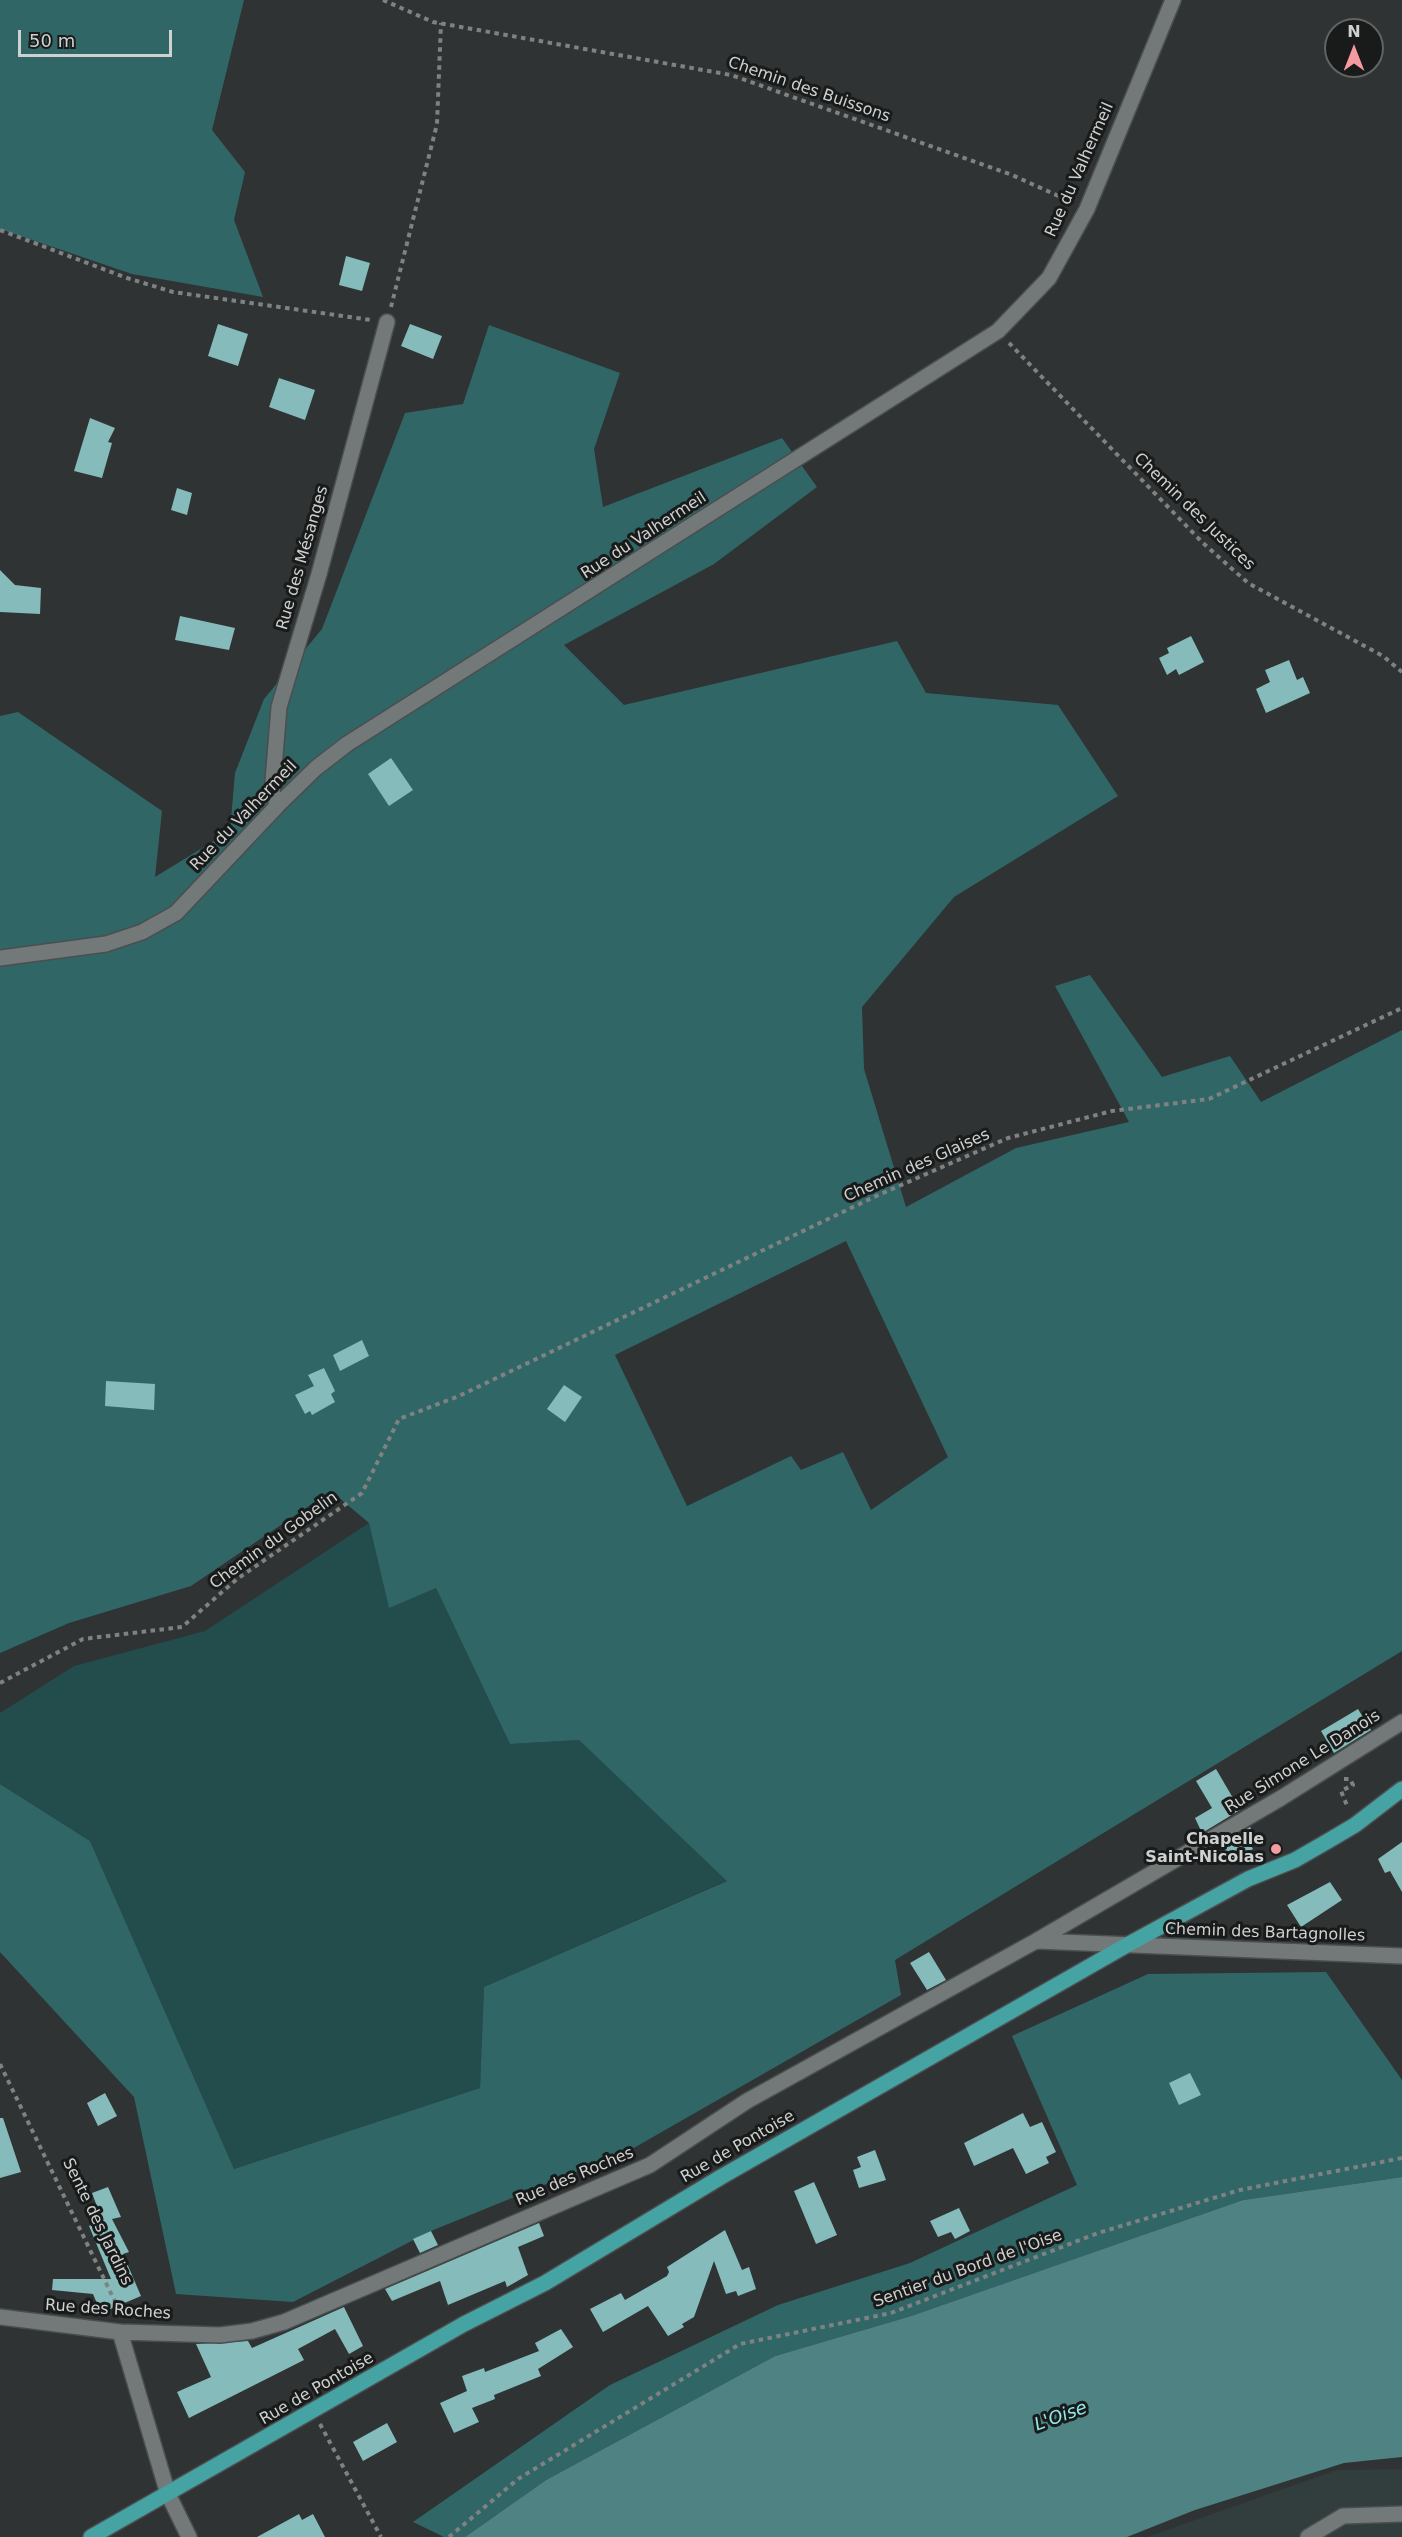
<!DOCTYPE html>
<html>
<head>
<meta charset="utf-8">
<style>
  body { margin:0 }
  #map { position:relative; width:1402px; height:2537px; overflow:hidden; background:#2f3333; font-family:"DejaVu Sans",sans-serif }
  canvas { display:block }
  .north { position:absolute; left:1324px; top:18px; width:60px; height:60px; box-sizing:border-box; background:#191a1a; border:2px solid #626363; border-radius:50%; rotate:0deg; font-size:16px; font-weight:700; line-height:24px; text-align:center; color:#cfd1d1 }
  .north::after { content:''; display:block; margin:auto; width:21px; height:27px; background:#f49b9f; clip-path:polygon(50% 0,100% 100%,50% 72%,0 100%) }
  .scale { position:absolute; left:18px; top:30px; width:154px; height:27px; box-sizing:border-box; border:3px solid #cfd1d1; border-top:0; padding-left:8px; font-size:18px; line-height:21px; white-space:nowrap; color:#cfd1d1; -webkit-text-stroke:4px #191a1a; paint-order:stroke }
</style>
</head>
<body>
<div id="map">
<canvas width="1402" height="2537"></canvas>
<div class="north">N</div>
<div class="scale">50 m</div>
</div>
<script>
const c = document.querySelector('canvas').getContext('2d');
c.lineJoin = 'round';
function paint(path, color) { c.fillStyle = color; c.fill(path, 'evenodd'); }
const toPath = rows => new Path2D(rows.map(r => 'M' + r).join(''));
function trace(path, color, width, dash) { c.strokeStyle = color; c.lineWidth = width; c.lineCap = dash ? 'butt' : 'round'; c.setLineDash(dash || []); c.stroke(path); }
function drawText(font, color, halo, rows, align = 'center') {
  c.font = font + ' "DejaVu Sans",sans-serif'; c.lineWidth = 6; c.setLineDash([]); c.textBaseline = 'middle'; c.strokeStyle = halo; c.fillStyle = color; for (const [text, x, y, turn = 0] of rows) {
    c.save(); c.translate(x, y); c.rotate((+turn || 0) * Math.PI / 180); c.textAlign = isNaN(turn) ? turn : align; if (halo) c.strokeText(text, 0, 0); c.fillText(text, 0, 0); c.restore();
  }
}
paint(toPath([
  [1402,2469,1402,2537,1147,2537,1337,2470]
]), '#323e3e');
paint(toPath([
  [369,1523,389,1607,436,1588,510,1744,579,1740,728,1880,484,1987,480,2088,234,2169,90,1841,0,1784,0,1713,74,1666,205,1631]
]), '#234d4d');
paint(toPath([
  [0,0,244,0,212,130,245,172,234,220,263,297,132,274,0,229],
  [489,325,620,373,594,449,603,507,782,438,817,487,714,564,564,645,624,705,897,641,926,693,1058,705,1118,796,954,897,862,1007,864,1069,906,1207,1016,1148,1129,1122,1055,986,1090,975,1162,1077,1230,1056,1261,1102,1402,1030,1402,1651,895,1960,901,1995,632,2149,431,2231,293,2302,176,2294,134,2097,0,1952,0,1784,90,1841,234,2169,480,2088,484,1987,727,1881,579,1740,510,1744,436,1588,389,1608,369,1523,331,1491,191,1586,69,1623,0,1653,0,716,18,712,162,811,155,877,230,831,235,773,264,699,322,629,405,413,463,404],
  [846,1241,948,1457,871,1510,843,1452,801,1470,791,1456,687,1506,615,1355],
  [1326,1972,1402,2080,1402,2177,1243,2200,911,2316,775,2356,546,2480,465,2537,444,2537,413,2522,610,2385,778,2305,910,2263,1077,2185,1012,2036,1148,1974]
]), '#316667');
paint(toPath([
  [1402,2177,1402,2457,1344,2463,1195,2510,1127,2537,465,2537,546,2480,775,2356,911,2316,1243,2200]
]), '#4e8283');
paint(toPath([
  [346,256,370,263,362,291,339,285],
  [218,324,248,334,238,366,208,356],
  [410,324,442,336,433,359,401,346],
  [279,378,315,390,305,420,269,407],
  [90,418,115,428,108,442,112,443,102,478,74,471],
  [177,488,192,493,187,515,171,510],
  [0,570,15,585,41,588,40,614,0,612],
  [180,616,235,628,229,650,175,640],
  [1191,636,1204,662,1179,675,1176,669,1167,675,1159,658,1169,653,1167,648],
  [1289,660,1297,680,1303,677,1310,693,1266,713,1256,689,1270,682,1265,670],
  [391,758,413,790,389,806,368,774],
  [362,1340,369,1356,340,1371,333,1355],
  [324,1368,335,1391,331,1394,335,1402,312,1415,310,1411,305,1414,295,1395,314,1386,308,1375],
  [106,1381,155,1384,154,1410,105,1406],
  [564,1385,582,1397,565,1422,547,1409],
  [1358,1709,1371,1730,1334,1753,1321,1731],
  [1216,1769,1240,1810,1202,1833,1195,1818,1212,1808,1196,1781],
  [1250,1827,1257,1838,1249,1842,1253,1849,1229,1863,1219,1846],
  [1402,1842,1402,1892,1390,1871,1385,1873,1378,1859],
  [1330,1882,1342,1900,1301,1927,1287,1905],
  [929,1952,946,1980,927,1990,910,1963],
  [1190,2073,1201,2095,1179,2105,1169,2083],
  [105,2093,117,2116,98,2126,87,2103],
  [1023,2113,1030,2127,1042,2122,1056,2152,1046,2157,1049,2163,1026,2174,1013,2148,974,2166,964,2143],
  [0,2118,3,2118,21,2172,0,2178],
  [875,2150,886,2180,859,2188,853,2170,861,2167,857,2157],
  [814,2182,837,2235,816,2244,794,2191],
  [108,2187,121,2217,112,2219,129,2252,123,2254,141,2296,101,2313,93,2294,52,2290,53,2279,111,2279,89,2226,102,2220,92,2193],
  [959,2208,970,2231,955,2239,951,2232,938,2237,930,2221],
  [539,2223,544,2236,518,2247,528,2275,507,2287,505,2281,448,2305,440,2281,392,2301,385,2289],
  [725,2230,742,2270,749,2267,756,2289,738,2296,736,2291,726,2294,714,2261,694,2317,682,2324,684,2327,668,2336,648,2306,603,2332,590,2309,621,2293,625,2300,667,2276,669,2272,667,2267],
  [431,2231,438,2245,420,2253,413,2239],
  [344,2307,363,2346,349,2354,335,2329,298,2349,304,2360,189,2418,177,2392,211,2377,196,2344,248,2341,252,2348],
  [561,2329,573,2347,538,2369,541,2376,494,2395,495,2399,472,2408,479,2422,454,2433,440,2403,467,2391,462,2376,484,2368,485,2372,539,2351,535,2343],
  [387,2423,397,2442,363,2461,353,2442],
  [299,2514,302,2520,313,2514,325,2537,257,2537]
]), '#85bbbb');
const minor = toPath([
  [278,805,272,793,279,707,319,574,387,322],
  [0,958,106,944,142,932,176,913,278,805,316,768,347,744,998,331,1049,278,1087,209,1173,0],
  [1036,1941,1402,1956],
  [0,2317,120,2332,220,2335,252,2331,284,2322,650,2165,747,2101,1036,1941,1281,1798,1402,1722],
  [120,2332,168,2494,189,2537],
  [1308,2537,1343,2516,1402,2514]
]);
const major = toPath([
  [91,2537,464,2324,545,2283,721,2177,1127,1945,1248,1879,1295,1860,1328,1841,1355,1825,1402,1789]
]);
trace(minor, '#4b4e4e', 18);
trace(major, '#4b4e4e', 18);
trace(toPath([
  [383,0,433,22,731,75,1012,175,1072,202],
  [0,230,127,278,173,292,371,320],
  [391,307,437,124,441,23],
  [1009,343,1202,542,1248,583,1383,656,1402,672],
  [0,1683,83,1639,182,1627,237,1579,362,1493,399,1419,459,1396,874,1197,1008,1138,1112,1111,1209,1099,1402,1008],
  [1344,1779,1350,1779,1353,1785,1341,1791,1348,1808],
  [0,2064,122,2316],
  [320,2424,381,2537],
  [449,2537,518,2479,740,2344,891,2313,1098,2233,1240,2190,1402,2158]
]), '#7f8282', 4, [4.5, 4.5]);
trace(minor, '#737878', 15);
trace(major, '#45a3a4', 15);
for (const [x, y, r, color] of [
  [1276,1849,6,"#f49b9f"]
]) { const dot = new Path2D(); dot.arc(x, y, r, 0, 2 * Math.PI); c.fillStyle = color; c.fill(dot); trace(dot, '#191a1a', 2); }
drawText('16px', '#cfd1d1', '#191a1a', [
  ["Chemin des Buissons",809,90,19],
  ["Rue du Valhermeil",1080,170,-66],
  ["Chemin des Justices",1194,512,44],
  ["Rue du Valhermeil",644,536,-33],
  ["Rue des Mésanges",303,558,-74],
  ["Rue du Valhermeil",244,816,-46],
  ["Chemin des Glaises",917,1166,-24],
  ["Chemin du Gobelin",274,1541,-36],
  ["Rue Simone Le Danois",1303,1762,-32],
  ["Chemin des Bartagnolles",1265,1933,2],
  ["Rue de Pontoise",738,2147,-30],
  ["Rue des Roches",575,2177,-23],
  ["Sente des Jardins",97,2222,64],
  ["Sentier du Bord de l'Oise",968,2269,-20],
  ["Rue des Roches",108,2310,4],
  ["Rue de Pontoise",317,2389,-30]
]);
drawText('bold 16px', '#cfd1d1', '#191a1a', [
  ["Chapelle",1264,1840],
  ["Saint-Nicolas",1264,1858]
], 'right');
drawText('italic 18px', '#8fe8e9', '#191a1a', [
  ["L'Oise",1061,2417,-20]
]);
</script>
</body>
</html>
